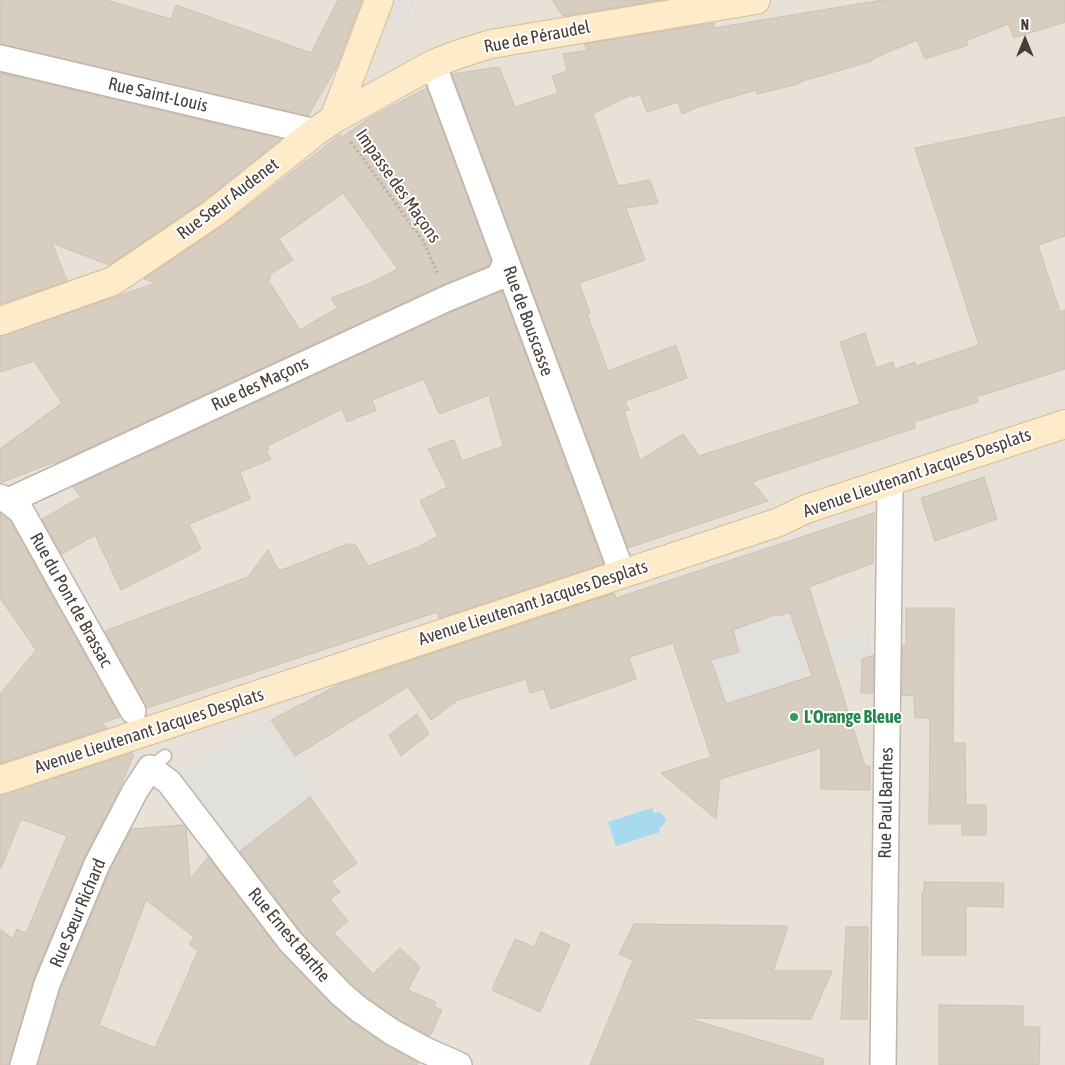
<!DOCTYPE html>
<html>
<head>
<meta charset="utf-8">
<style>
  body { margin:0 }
  #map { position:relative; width:1065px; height:1065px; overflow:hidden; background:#f4efe9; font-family:"Asap Condensed",sans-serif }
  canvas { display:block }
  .north { position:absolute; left:1000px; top:15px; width:50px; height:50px; -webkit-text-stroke:4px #fff; paint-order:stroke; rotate:0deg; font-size:14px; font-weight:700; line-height:20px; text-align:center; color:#473f37 }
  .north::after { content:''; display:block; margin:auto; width:18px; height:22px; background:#473f37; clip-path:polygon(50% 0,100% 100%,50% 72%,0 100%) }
</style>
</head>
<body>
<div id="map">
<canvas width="1065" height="1065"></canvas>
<div class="north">N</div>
</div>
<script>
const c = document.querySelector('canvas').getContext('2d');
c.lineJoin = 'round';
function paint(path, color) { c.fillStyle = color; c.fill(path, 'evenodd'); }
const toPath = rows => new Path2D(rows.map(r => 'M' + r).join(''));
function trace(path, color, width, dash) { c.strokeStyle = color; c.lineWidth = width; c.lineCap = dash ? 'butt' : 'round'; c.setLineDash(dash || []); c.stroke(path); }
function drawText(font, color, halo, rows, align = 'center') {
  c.font = font + ' "Asap Condensed",sans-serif'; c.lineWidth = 4; c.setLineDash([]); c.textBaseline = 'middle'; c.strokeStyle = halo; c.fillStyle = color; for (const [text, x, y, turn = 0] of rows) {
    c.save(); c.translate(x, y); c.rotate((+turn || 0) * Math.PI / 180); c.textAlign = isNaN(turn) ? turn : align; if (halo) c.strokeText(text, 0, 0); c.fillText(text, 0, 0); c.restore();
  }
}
paint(toPath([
  [0,0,1065,0,1065,1065,0,1065]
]), '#e8e1d7');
paint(toPath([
  [390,0,415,0,401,34,384,13],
  [755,552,777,616,790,612,806,650,869,629,872,656,726,704,711,658,738,652,733,630,746,625,723,563],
  [271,720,295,756,320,789,238,853,178,770]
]), '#e2e0dd');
paint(toPath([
  [652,808,654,813,660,812,666,819,665,823,659,828,660,832,616,846,608,822]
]), '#a7d9ef');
const building = toPath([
  [0,0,106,0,171,19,176,5,311,53,338,0,362,0,337,66,308,116,0,44,0,0],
  [552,0,661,0,563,16,552,0],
  [883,0,1065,0,1065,22,1014,38,1008,24,966,41,968,45,925,59,917,40,872,59,872,61,806,80,794,85,757,94,756,90,698,107,682,114,678,102,647,112,640,94,632,97,631,95,593,114,618,186,650,180,658,203,626,208,645,260,579,283,590,313,587,314,608,371,676,345,687,378,625,401,629,410,624,411,640,460,683,434,699,456,860,404,840,342,865,333,876,368,893,362,895,369,915,362,916,366,979,345,915,148,1065,117,1065,236,1038,245,1060,312,1065,310,1065,369,976,397,978,402,914,422,915,428,752,482,768,501,628,548,452,74,499,67,515,107,558,93,552,76,567,71,563,54,588,50,584,44,714,23,714,28,883,0],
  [0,73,281,139,206,199,109,265,52,243,67,281,0,304,0,73],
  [427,88,491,261,488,266,442,285,56,463,55,462,0,483,0,449,62,403,34,361,0,372,0,336,156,283,144,279,225,224,340,135,342,137,371,117,427,88],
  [343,193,398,269,368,284,331,298,337,308,300,330,268,280,271,278,269,275,293,260,279,239,343,193],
  [502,291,603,564,439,618,437,612,147,708,105,631,248,577,268,550,279,571,347,544,355,544,368,566,418,547,438,536,420,501,447,487,428,449,454,440,462,461,503,446,489,395,439,414,424,379,372,400,376,410,347,422,342,409,267,446,269,450,266,452,271,459,240,472,250,499,189,524,201,549,121,590,95,535,62,554,42,519,81,497,73,487,454,311,502,291],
  [984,477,997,519,935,541,921,498,984,477],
  [0,513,10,521,120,717,102,723,107,728,0,764,0,694,36,650,0,598,0,513],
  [874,513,873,563,809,587,865,766,870,766,870,790,821,789,821,748,720,779,716,819,661,773,711,757,673,643,629,657,636,679,551,709,544,689,530,693,526,679,458,700,431,720,408,687,295,756,271,720,340,684,614,593,616,598,874,513],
  [790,612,812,676,726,704,711,660,739,652,733,630,777,614,778,616,790,612],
  [906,608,954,608,953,743,965,743,966,805,986,805,986,835,962,835,962,824,929,824,930,718,915,718,914,696,902,695,902,646,906,645,906,608],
  [874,655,873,693,861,693,862,659,874,655],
  [417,714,429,734,401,756,389,735,417,714],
  [132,753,134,755,114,801,84,858,34,978,9,1065,0,1065,0,929,13,939,17,929,26,933,67,836,21,819,1,868,0,867,0,795,132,753],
  [310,797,357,863,331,881,340,892,330,899,348,921,334,933,373,974,400,948,420,967,408,990,436,1002,434,1006,442,1010,430,1036,400,1020,369,999,351,983,301,932,240,851,310,797],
  [183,825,186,828,190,879,208,857,279,950,331,1004,352,1022,384,1044,418,1063,417,1065,38,1065,61,989,110,870,131,829,183,825],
  [146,900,194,937,189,944,198,951,155,1048,99,1025,146,900],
  [924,882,1004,883,1003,907,966,906,966,955,922,955,922,892,924,892,924,882],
  [634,924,788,926,773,971,832,971,811,1019,687,1018,824,1059,823,1065,590,1065,633,960,619,954,634,924],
  [846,927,868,927,867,1019,841,1019,846,927],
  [541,932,570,945,540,1012,492,990,515,939,534,947,541,932],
  [939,1005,1023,1006,1023,1027,1040,1027,1039,1065,939,1065,939,1005]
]);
paint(building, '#d8cdc1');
trace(building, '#d0c1b2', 1);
const lane = toPath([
  [150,768,165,756]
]);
const street = toPath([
  [0,58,315,132],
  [433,64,618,562,617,570,612,577],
  [0,497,8,501,21,511,133,711],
  [8,501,448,298,499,277,506,262],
  [150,768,169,782,290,941,341,994,360,1010,392,1032,425,1050,459,1065],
  [23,1065,47,984,97,864,135,791,150,768],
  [883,1065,890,492,888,482]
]);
const secondary = toPath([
  [334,119,379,0],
  [0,321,113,281,215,212,315,132,334,119,433,64,459,54,491,44,756,0],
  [0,780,779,522,806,509,1065,424]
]);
trace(lane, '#bfb6ab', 15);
trace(street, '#bfb6ab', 28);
trace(secondary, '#d2bd99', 30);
trace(toPath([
  [351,142,423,241,438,274]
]), '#c1b09d', 3, [2.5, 2.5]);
trace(lane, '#fff', 12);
trace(street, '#fff', 25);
trace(secondary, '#fdebca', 28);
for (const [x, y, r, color] of [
  [794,717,5,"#2e9e5b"]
]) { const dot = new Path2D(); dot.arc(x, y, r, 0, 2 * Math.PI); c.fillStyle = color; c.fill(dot); trace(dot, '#fff', 2); }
drawText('18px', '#473f37', '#fff', [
  ["Rue de Péraudel",537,37,-11],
  ["Rue Saint-Louis",158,95,13],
  ["Impasse des Maçons",398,186,55],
  ["Rue Sœur Audenet",228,199,-37],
  ["Rue de Bouscasse",528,321,70],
  ["Rue des Maçons",260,384,-25],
  ["Avenue Lieutenant Jacques Desplats",917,473,-19],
  ["Rue du Pont de Brassac",71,600,61],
  ["Avenue Lieutenant Jacques Desplats",533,603,-18],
  ["Avenue Lieutenant Jacques Desplats",149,731,-18],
  ["Rue Paul Barthes",886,803,-89],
  ["Rue Sœur Richard",78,913,-67],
  ["Rue Ernest Barthe",289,935,50]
]);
drawText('bold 18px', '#27864d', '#fff', [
  ["L'Orange Bleue",804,717]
], 'left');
</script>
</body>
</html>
